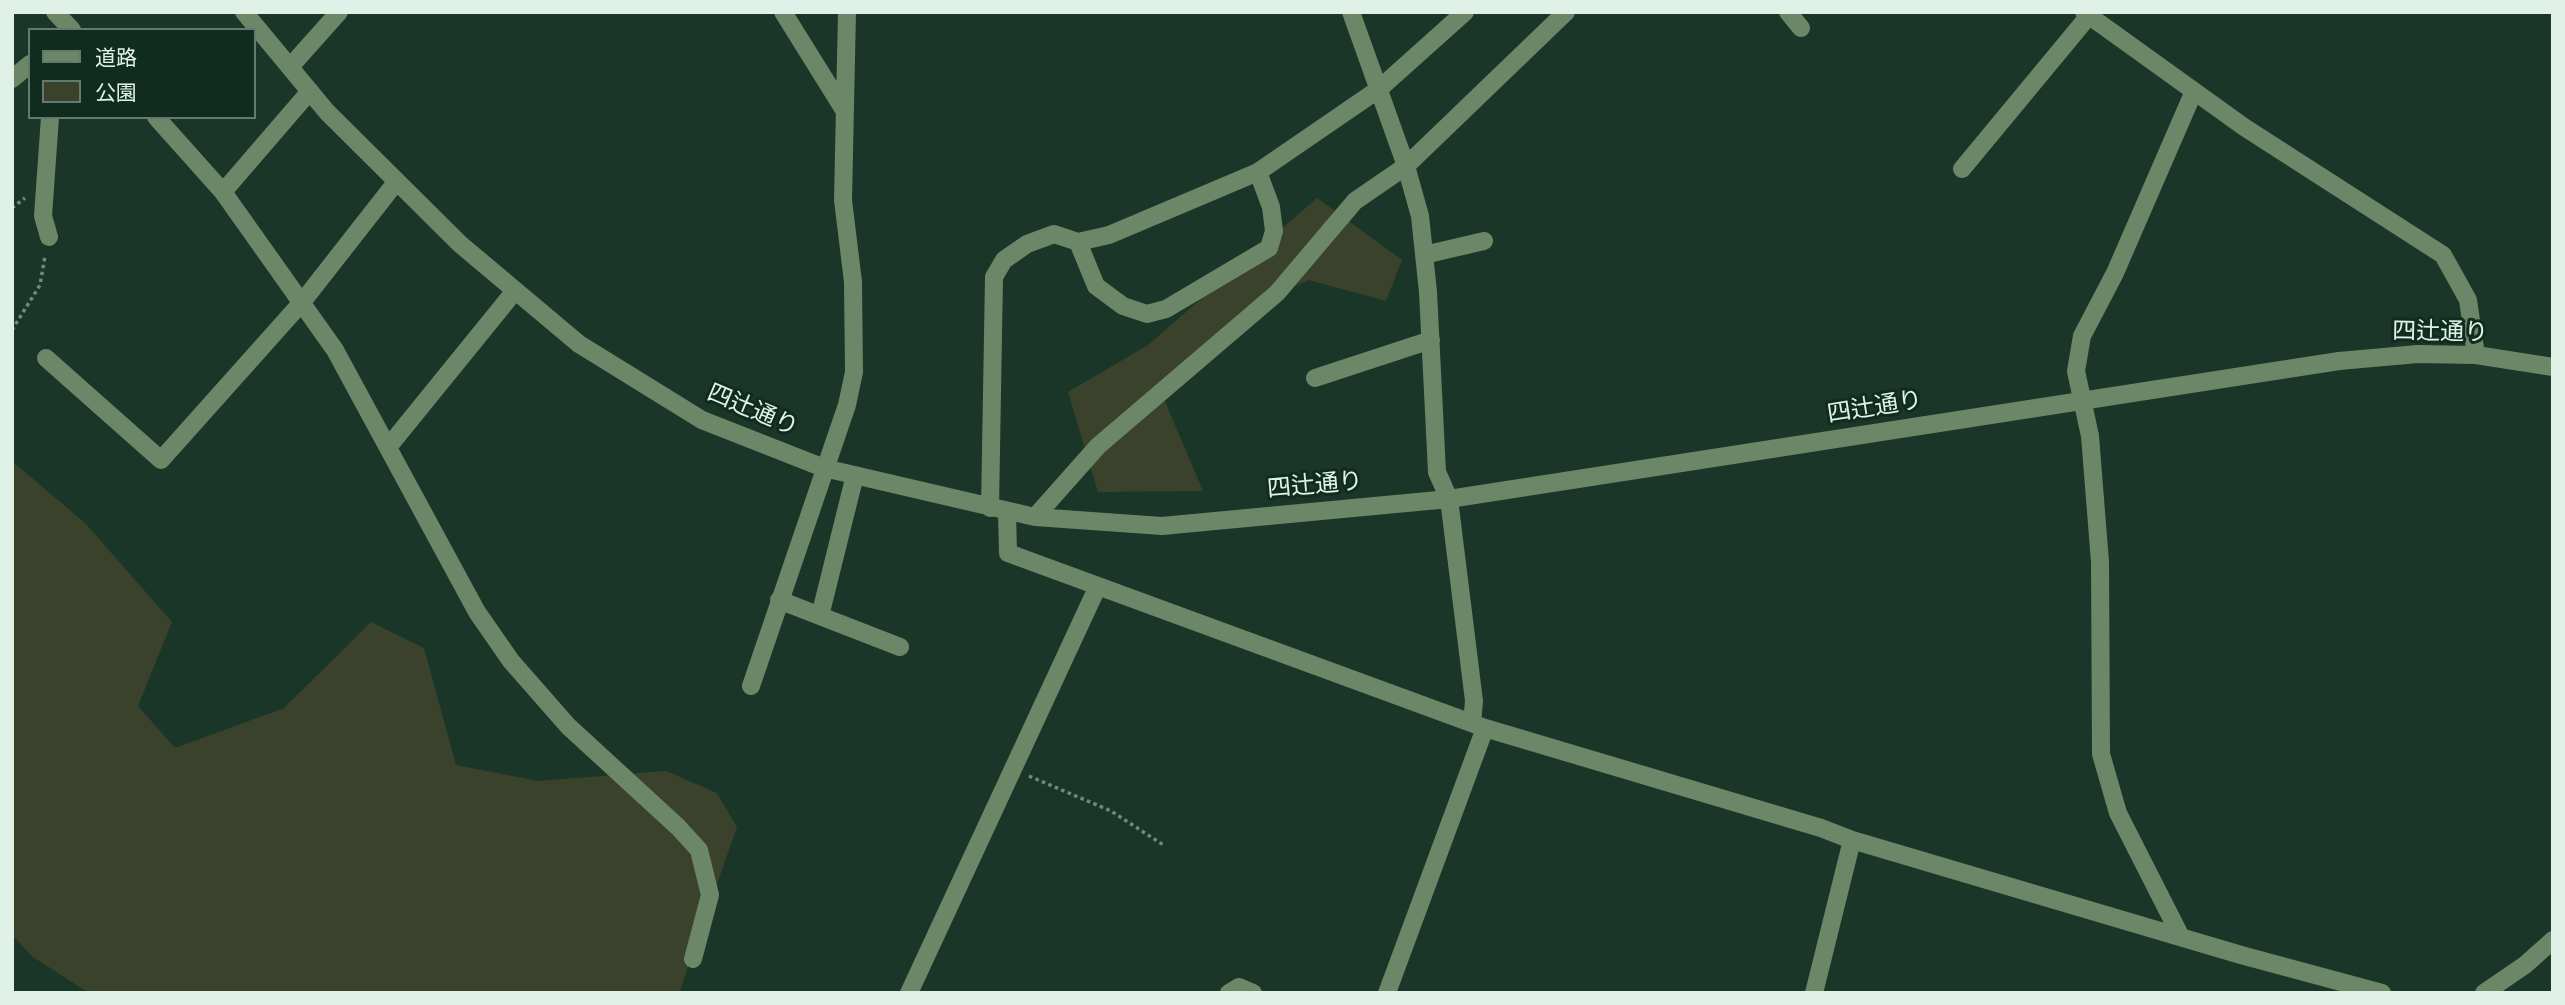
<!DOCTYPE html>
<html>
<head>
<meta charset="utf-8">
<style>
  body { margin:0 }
  #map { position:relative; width:2565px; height:1005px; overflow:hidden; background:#193629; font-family:"Source Sans 3","Noto Sans JP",sans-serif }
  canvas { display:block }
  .frame { position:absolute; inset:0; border:14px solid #e0f1e8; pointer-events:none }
  .legend { position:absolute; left:28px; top:28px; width:228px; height:91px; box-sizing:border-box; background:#0f2c1f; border:2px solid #637b6f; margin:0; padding:9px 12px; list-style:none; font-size:21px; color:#e0f1e8 }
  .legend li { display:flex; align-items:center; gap:14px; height:35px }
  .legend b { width:35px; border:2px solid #637b6f }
</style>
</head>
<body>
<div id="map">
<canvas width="2565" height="1005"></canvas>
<div class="frame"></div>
<ul class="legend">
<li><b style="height:9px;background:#6b8768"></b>道路</li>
<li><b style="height:19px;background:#3b422b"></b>公園</li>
</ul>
</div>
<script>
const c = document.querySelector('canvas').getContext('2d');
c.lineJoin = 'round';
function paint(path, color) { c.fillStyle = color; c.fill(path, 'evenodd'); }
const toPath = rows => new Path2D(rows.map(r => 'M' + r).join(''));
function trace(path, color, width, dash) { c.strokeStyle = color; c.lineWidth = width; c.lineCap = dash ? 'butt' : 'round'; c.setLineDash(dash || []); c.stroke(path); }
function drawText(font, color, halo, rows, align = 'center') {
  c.font = font + ' "Source Sans 3","Noto Sans JP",sans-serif'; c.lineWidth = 6; c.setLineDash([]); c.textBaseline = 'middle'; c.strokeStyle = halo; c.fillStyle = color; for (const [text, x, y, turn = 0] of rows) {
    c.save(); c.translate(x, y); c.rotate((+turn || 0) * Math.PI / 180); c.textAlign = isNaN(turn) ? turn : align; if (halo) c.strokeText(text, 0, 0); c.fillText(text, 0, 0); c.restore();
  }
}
paint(toPath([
  [1317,198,1402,260,1386,301,1309,280,1247,307,1158,385,1203,491,1098,492,1068,392,1148,345],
  [12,461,85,523,172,622,138,706,175,748,284,708,371,622,424,648,456,765,538,781,666,771,717,793,737,827,679,993,89,993,33,957,12,935]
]), '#3b422b');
trace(toPath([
  [12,208,25,198],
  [12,330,40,285,45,256],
  [1029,776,1111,811,1165,846]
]), '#72897e', 3.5, [3.5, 3.5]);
trace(toPath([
  [55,12,72,30],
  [244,12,327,112,460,244,579,344,702,420,824,468,1035,517,1162,526,1449,499,2339,361,2418,354,2476,355,2553,367],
  [783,12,844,110],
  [1351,12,1406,166,1420,216,1428,292,1437,472,1449,499,1474,701,1472,723],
  [1788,12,1801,28],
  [2084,12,2244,127,2443,255,2468,300,2476,355],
  [290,67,339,12],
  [12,79,30,64],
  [156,117,223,192,335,350,477,612,511,661,568,726,678,827,699,850,710,895,693,959],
  [1962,169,2092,12],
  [223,192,310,91],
  [49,237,43,216,50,117],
  [1078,242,1096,286,1123,306,1147,314,1166,309,1269,248,1274,231,1271,207,1258,172],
  [1424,255,1484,241],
  [46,358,161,460,303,301,397,181],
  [1315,378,1431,340],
  [389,446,514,292],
  [990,508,994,277,1004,260,1027,244,1054,234,1078,242,1109,235,1258,172,1379,89,1465,12],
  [1007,512,1008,553,1485,728,1821,828,1852,840,2241,955,2382,993],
  [1035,517,1098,446,1277,293,1355,201,1406,166,1566,12],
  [779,600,900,647],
  [820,616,855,475],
  [751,686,847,405,854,372,853,282,843,200,847,12],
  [2181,937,2118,813,2101,754,2100,562,2090,436,2076,371,2082,336,2115,273,2194,91],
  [909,993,1097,588],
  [1229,993,1239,987,1253,993],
  [1387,993,1485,728],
  [1814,993,1852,840],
  [2484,993,2525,965,2553,940]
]), '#6b8768', 18);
drawText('24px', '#e0f1e8', '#0f2c1f', [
  ["四辻通り",2440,334,1],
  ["四辻通り",1875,409,-9],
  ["四辻通り",752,412,23],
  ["四辻通り",1315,487,-5]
]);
</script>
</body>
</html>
